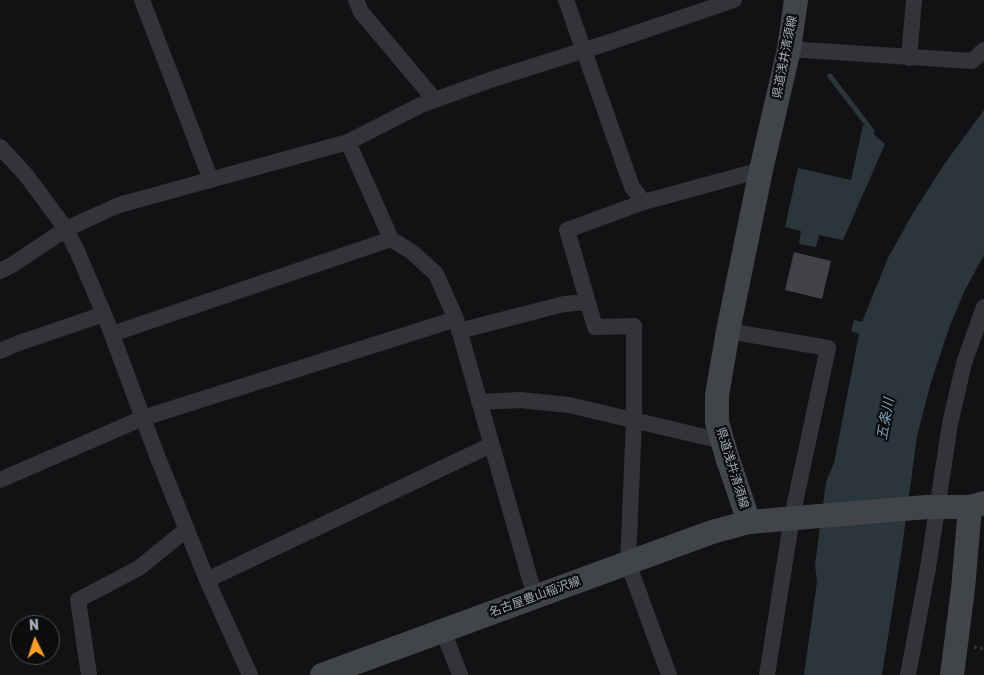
<!DOCTYPE html>
<html>
<head>
<meta charset="utf-8">
<style>
  body { margin:0 }
  #map { position:relative; width:984px; height:675px; overflow:hidden; background:#121214; font-family:Rubik,sans-serif }
  canvas { display:block }
  .north { position:absolute; left:10px; top:615px; width:50px; height:50px; box-sizing:border-box; background:#0d0d0f; border:1px solid #494c51; border-radius:50%; rotate:356deg; font-size:14px; font-weight:700; line-height:20px; text-align:center; color:#a3aab5 }
  .north::after { content:''; display:block; margin:auto; width:18px; height:22px; background:#f59e29; clip-path:polygon(50% 0,100% 100%,50% 72%,0 100%) }
</style>
</head>
<body>
<div id="map">
<canvas width="984" height="675"></canvas>
<div class="north">N</div>
</div>
<script>
const c = document.querySelector('canvas').getContext('2d');
c.lineJoin = 'round';
function paint(path, color) { c.fillStyle = color; c.fill(path, 'evenodd'); }
const toPath = rows => new Path2D(rows.map(r => 'M' + r).join(''));
function trace(path, color, width, dash) { c.strokeStyle = color; c.lineWidth = width; c.lineCap = dash ? 'butt' : 'round'; c.setLineDash(dash || []); c.stroke(path); }
function drawText(font, color, halo, rows, align = 'center') {
  c.font = font + ' Rubik,"Noto Sans JP",sans-serif'; c.lineWidth = 4.5; c.setLineDash([]); c.textBaseline = 'middle'; c.strokeStyle = halo; c.fillStyle = color; for (const [text, x, y, turn = 0] of rows) {
    c.save(); c.translate(x, y); c.rotate((+turn || 0) * Math.PI / 180); c.textAlign = isNaN(turn) ? turn : align; if (halo) c.strokeText(text, 0, 0); c.fillText(text, 0, 0); c.restore();
  }
}
paint(toPath([
  [984,110,984,255,965,290,950,325,931,382,917,436,902,548,882,675,804,675,817,582,815,565,826,482,834,463,859,334,851,331,854,320,862,322,888,258,913,213,943,166],
  [863,125,885,144,843,240,819,235,816,247,799,244,801,231,785,227,798,168,851,180]
]), '#2b363c');
trace(toPath([
  [830,76,872,131,870,139]
]), '#2b363c', 5);
paint(toPath([
  [794,252,831,261,822,299,785,290]
]), '#414247');
trace(toPath([
  [974,647,984,649]
]), '#393b40', 3, [2.5, 4]);
trace(toPath([
  [142,0,211,180],
  [356,0,361,12,435,100],
  [566,0,632,187,644,202,761,170],
  [789,49,972,61,984,50],
  [909,58,914,0],
  [348,142,391,239,412,252,436,274,456,319,535,597],
  [0,147,26,175,66,229,78,253,108,324,156,453,207,580,250,675],
  [644,202,567,230,595,327,634,326,634,420,628,563,669,675],
  [0,271,12,265,66,229,119,205,348,142,421,105,490,80,607,43,734,0],
  [459,331,564,304,588,302],
  [728,331,828,348,792,517,767,675],
  [112,334,391,239],
  [0,351,19,343,104,314],
  [479,402,520,400,569,405,722,441],
  [0,480,143,418,456,319],
  [207,580,491,445],
  [443,631,460,675],
  [89,675,78,600,139,568,187,529],
  [908,675,928,568,950,424,964,363,984,307]
]), '#333439', 16);
trace(toPath([
  [749,522,727,457,717,422,717,395,728,331,761,170,789,49,796,0],
  [322,675,712,532,749,522,927,507,970,507,984,503],
  [952,675,963,589,970,507]
]), '#414449', 24);
drawText('12px', '#a3aab5', '#0d0d0f', [
  ["県道浅井清須線",785,57,-79],
  ["県道浅井清須線",732,468,73],
  ["名古屋豊山稲沢線",535,597,-20]
]);
drawText('italic 14px', '#799cb1', '#0d0d0f', [
  ["五条川",886,419,-80]
]);
</script>
</body>
</html>
